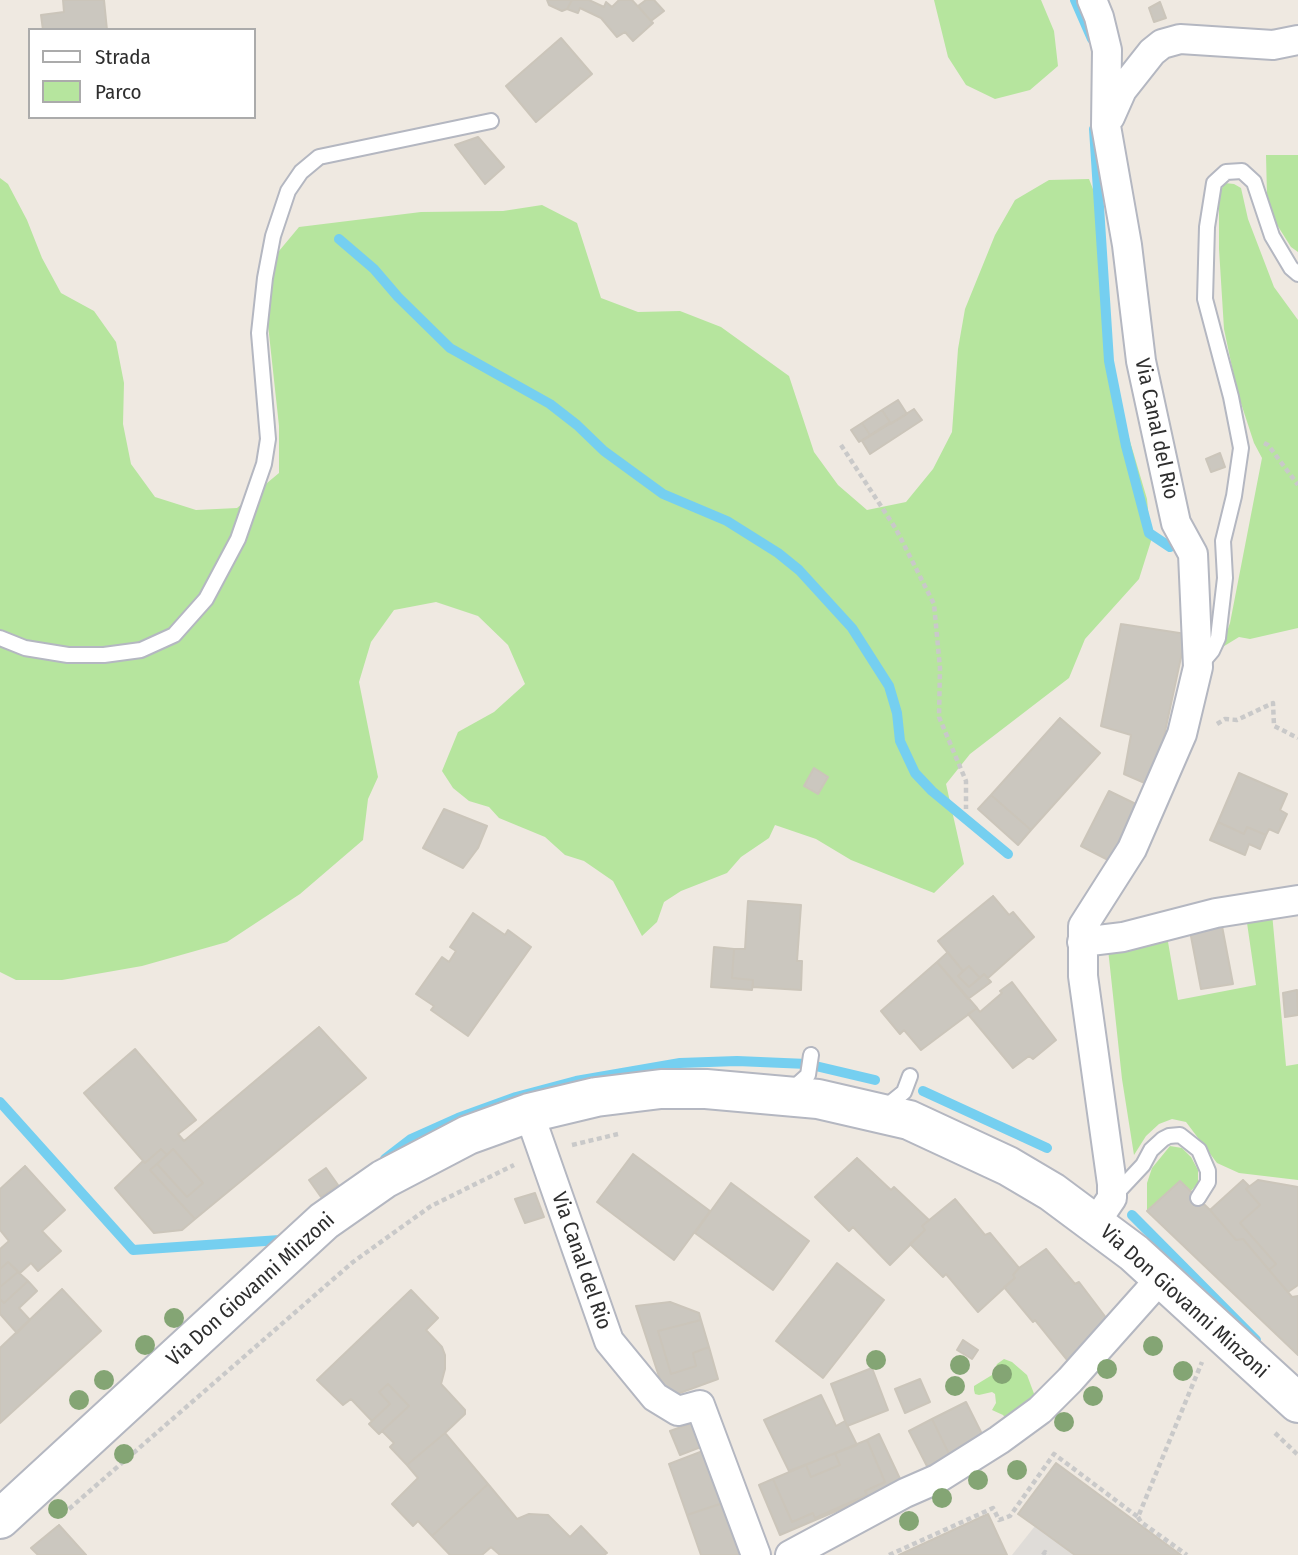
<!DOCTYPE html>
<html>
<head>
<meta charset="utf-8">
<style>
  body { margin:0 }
  #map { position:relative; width:1298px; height:1555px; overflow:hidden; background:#efe9e1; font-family:"Fira Sans Condensed",sans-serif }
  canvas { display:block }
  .legend { position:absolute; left:28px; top:28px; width:228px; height:91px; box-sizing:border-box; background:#fff; border:2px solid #ababab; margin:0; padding:9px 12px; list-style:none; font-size:21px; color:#2e2e2e }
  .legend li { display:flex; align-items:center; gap:14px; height:35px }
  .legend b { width:35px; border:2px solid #ababab }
</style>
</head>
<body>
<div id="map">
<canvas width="1298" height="1555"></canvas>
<ul class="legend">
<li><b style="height:9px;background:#fff"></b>Strada</li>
<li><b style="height:19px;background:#b6e59e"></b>Parco</li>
</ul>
</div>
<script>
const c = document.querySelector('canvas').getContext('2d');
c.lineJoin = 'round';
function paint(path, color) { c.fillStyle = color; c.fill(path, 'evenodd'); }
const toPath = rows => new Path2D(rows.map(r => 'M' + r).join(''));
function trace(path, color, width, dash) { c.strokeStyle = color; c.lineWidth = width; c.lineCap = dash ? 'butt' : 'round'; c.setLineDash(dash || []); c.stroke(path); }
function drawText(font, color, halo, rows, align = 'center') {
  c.font = font + ' "Fira Sans Condensed",sans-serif'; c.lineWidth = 6; c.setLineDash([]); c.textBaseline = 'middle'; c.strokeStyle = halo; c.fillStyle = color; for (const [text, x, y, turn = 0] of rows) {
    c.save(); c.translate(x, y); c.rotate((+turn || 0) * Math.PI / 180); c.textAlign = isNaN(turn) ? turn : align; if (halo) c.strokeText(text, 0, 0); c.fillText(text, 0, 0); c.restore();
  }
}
paint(toPath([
  [934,0,1041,0,1054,31,1058,66,1030,90,995,99,966,85,948,57],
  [1266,155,1298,155,1298,252,1291,247,1274,220,1267,196],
  [0,178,8,184,27,220,42,258,61,293,94,311,116,342,124,383,123,424,131,464,155,497,196,510,237,508,279,473,279,426,265,297,274,257,299,227,421,212,503,211,542,205,577,223,601,298,638,312,680,311,721,327,789,376,814,452,838,485,867,510,906,502,933,469,952,432,958,349,965,309,995,235,1015,200,1049,180,1089,179,1104,217,1112,380,1147,499,1151,541,1139,579,1085,639,1069,678,970,754,946,784,964,864,934,893,851,860,816,839,775,825,769,838,741,857,727,873,681,891,664,902,657,922,642,936,613,881,584,861,565,855,545,837,499,818,489,807,469,801,453,788,442,771,458,732,494,712,525,684,508,645,478,616,436,602,394,610,371,642,359,682,378,777,368,799,363,840,300,894,227,942,142,966,62,980,16,980,0,972],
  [1225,183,1234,184,1241,188,1248,219,1274,287,1298,320,1298,628,1250,639,1239,637,1221,648,1230,623,1262,458,1254,443,1237,391,1224,329,1219,249,1219,193],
  [1272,913,1286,1066,1298,1064,1298,1180,1239,1173,1217,1163,1186,1122,1172,1119,1159,1124,1146,1136,1134,1155,1122,1079,1108,949,1167,936,1178,1000,1256,985,1246,916],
  [1170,1146,1182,1148,1191,1157,1198,1170,1198,1183,1191,1191,1180,1181,1147,1211,1147,1183,1152,1168],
  [1004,1359,1012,1362,1027,1375,1036,1399,1006,1419,1003,1415,992,1410,996,1403,995,1394,992,1392,979,1395,975,1394,974,1390,974,1386,992,1375,997,1364]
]), '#b6e59e');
paint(toPath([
  [1035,1526,1075,1555,1012,1555]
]), '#dfdcd8');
trace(toPath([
  [1075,0,1092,39],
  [1094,129,1109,361,1126,446,1149,533,1170,547],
  [339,239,374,269,398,297,450,348,550,404,577,425,604,451,663,494,727,521,778,553,799,570,852,628,889,686,897,713,900,741,915,773,932,791,1008,854],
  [923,1091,1047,1148],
  [0,1102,133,1250,280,1240,287,1235],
  [385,1159,411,1139,458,1118,516,1097,576,1081,680,1063,737,1061,807,1064,875,1080],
  [1132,1215,1256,1340]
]), '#75cff0', 10);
const building = toPath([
  [63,0,104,0,107,30,43,30,41,15,64,12,63,0],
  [547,0,572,0,567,9,562,11,549,5,547,0],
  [572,0,589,0,604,7,606,2,612,7,619,0,632,0,653,23,633,41,625,32,617,37,601,18,580,8,578,13,567,9,572,0],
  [646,0,654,0,664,11,651,21,638,6,646,0],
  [1160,2,1166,18,1154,22,1149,8,1160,2],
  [561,38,592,74,536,122,506,86,561,38],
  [478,137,504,167,485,184,455,145,478,137],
  [898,400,907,414,891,424,882,410,898,400],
  [914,409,922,420,870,454,862,441,914,409],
  [882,410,890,422,870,435,862,423,882,410],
  [862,423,870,435,859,442,851,430,862,423],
  [1220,453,1225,467,1211,472,1206,459,1220,453],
  [1121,624,1186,634,1163,741,1147,784,1124,774,1131,735,1101,726,1121,624],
  [1060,718,1100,753,1031,830,991,795,1060,718],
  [814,768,828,777,818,794,804,786,814,768],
  [1239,773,1287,794,1280,810,1287,814,1278,833,1269,829,1266,835,1247,827,1244,834,1218,822,1239,773],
  [1109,791,1140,806,1112,862,1081,846,1109,791],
  [991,795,1031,830,1018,845,978,809,991,795],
  [444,809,487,826,478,848,463,868,423,848,444,809],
  [1218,822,1244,834,1247,827,1266,835,1260,849,1249,844,1245,855,1210,840,1218,822],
  [993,896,1009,915,1013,912,1034,937,988,978,984,974,980,978,969,966,963,971,938,941,993,896],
  [748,901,801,905,797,961,802,961,801,990,753,987,753,980,732,978,734,949,745,949,748,901],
  [473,913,505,935,508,930,531,947,468,1036,431,1010,434,1006,416,994,442,957,449,962,456,951,450,947,473,913],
  [1222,926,1233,984,1201,989,1190,931,1222,926],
  [714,947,734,949,732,978,753,980,752,990,711,987,714,947],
  [948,952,963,971,958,976,969,987,984,974,991,982,968,999,937,962,948,952],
  [937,962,977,1008,921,1050,904,1030,900,1034,881,1011,937,962],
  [969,966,980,978,969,987,958,976,969,966],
  [1012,982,1056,1040,1033,1059,1029,1056,1013,1068,968,1014,977,1008,980,1012,1002,993,1000,991,1012,982],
  [1297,990,1298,1015,1285,1017,1283,993,1297,990],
  [319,1027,366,1078,195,1219,150,1170,157,1164,187,1197,203,1183,173,1149,167,1155,161,1149,145,1163,84,1093,135,1049,196,1120,178,1134,184,1141,319,1027],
  [161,1149,167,1155,150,1170,195,1219,182,1230,154,1233,115,1188,143,1161,145,1163,161,1149],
  [173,1149,203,1183,187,1197,157,1164,173,1149],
  [633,1154,710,1211,674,1260,597,1202,633,1154],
  [857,1158,891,1190,894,1187,929,1220,922,1226,925,1230,890,1265,853,1227,849,1231,815,1197,857,1158],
  [25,1166,65,1210,42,1231,61,1251,38,1271,31,1263,20,1273,8,1262,0,1269,0,1249,9,1241,0,1230,0,1189,25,1166],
  [326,1168,338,1185,321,1197,309,1180,326,1168],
  [1243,1180,1249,1186,1246,1189,1260,1205,1240,1223,1276,1264,1269,1270,1243,1239,1236,1240,1210,1210,1243,1180],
  [1258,1180,1298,1187,1298,1285,1288,1292,1269,1270,1276,1264,1240,1223,1260,1205,1246,1189,1258,1180],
  [1180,1181,1210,1210,1236,1240,1243,1239,1292,1297,1298,1296,1298,1355,1147,1211,1180,1181],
  [731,1183,809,1241,773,1290,695,1233,731,1183],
  [535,1193,544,1217,525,1223,515,1199,535,1193],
  [955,1199,985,1235,990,1233,1019,1268,1013,1275,1015,1278,978,1312,946,1274,943,1277,910,1244,925,1230,922,1226,955,1199],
  [1046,1249,1075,1284,1079,1282,1107,1319,1068,1361,1035,1320,1033,1322,1004,1287,1015,1278,1013,1275,1019,1268,1046,1249],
  [8,1262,18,1272,0,1287,0,1269,8,1262],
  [837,1263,884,1300,823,1378,776,1341,837,1263],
  [18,1272,28,1281,4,1303,0,1299,0,1287,18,1272],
  [28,1281,37,1291,19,1308,30,1320,17,1333,0,1314,0,1299,4,1303,28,1281],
  [62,1289,101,1331,0,1423,0,1348,62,1289],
  [411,1290,438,1318,426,1330,442,1347,445,1355,445,1369,441,1384,465,1410,465,1414,445,1433,407,1465,390,1447,394,1443,382,1431,409,1406,388,1384,379,1392,390,1404,372,1421,351,1399,343,1405,317,1380,411,1290],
  [670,1302,699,1313,701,1320,658,1331,671,1374,696,1366,693,1353,709,1347,718,1379,666,1398,636,1306,670,1302],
  [701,1320,709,1347,693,1353,696,1366,671,1374,658,1331,701,1320],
  [963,1340,978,1350,972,1359,957,1350,963,1340],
  [872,1368,888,1410,847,1426,831,1384,872,1368],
  [920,1379,930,1402,905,1413,895,1389,920,1379],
  [388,1384,409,1406,379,1434,369,1424,390,1404,379,1392,388,1384],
  [821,1395,836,1426,845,1421,857,1445,789,1471,764,1420,821,1395],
  [966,1402,985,1440,952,1460,932,1419,966,1402],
  [932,1419,952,1460,931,1474,909,1431,932,1419],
  [698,1421,706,1445,680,1455,670,1431,698,1421],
  [445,1433,488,1484,432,1536,418,1521,413,1526,392,1504,418,1478,407,1465,445,1433],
  [879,1434,902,1483,780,1535,759,1485,773,1479,792,1522,813,1513,815,1518,867,1495,865,1491,885,1482,867,1440,879,1434],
  [867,1440,885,1482,865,1491,867,1495,815,1518,813,1513,792,1522,773,1479,806,1465,811,1477,840,1465,835,1453,867,1440],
  [708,1449,726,1502,687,1515,669,1464,708,1449],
  [835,1453,840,1465,811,1477,806,1465,835,1453],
  [1056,1463,1143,1527,1181,1555,1075,1555,1035,1526,1018,1514,1056,1463],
  [488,1484,517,1519,529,1514,548,1515,570,1537,581,1526,607,1553,604,1555,500,1555,491,1547,482,1555,450,1555,432,1536,488,1484],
  [726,1502,745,1555,701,1555,687,1515,726,1502],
  [988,1514,1007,1555,899,1555,988,1514],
  [59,1525,86,1555,38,1555,31,1548,59,1525]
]);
paint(building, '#cbc7bf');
trace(building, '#cbc5ba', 2);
const lane = toPath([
  [0,638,25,648,68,655,104,655,141,650,174,635,206,599,238,539,264,464,268,439,259,333,265,278,273,236,288,191,301,172,319,157,491,121],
  [1201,664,1212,651,1218,638,1225,578,1223,541,1234,496,1241,448,1231,397,1205,299,1207,227,1214,183,1226,172,1242,171,1254,182,1272,236,1291,268,1298,274],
  [790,1091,808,1075,811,1055],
  [883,1109,904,1092,910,1076],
  [1113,1197,1143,1165,1151,1150,1163,1139,1169,1136,1180,1135,1199,1150,1208,1171,1208,1182,1198,1198]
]);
const street = toPath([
  [1092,0,1099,17,1107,50,1106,126,1127,245,1141,361,1176,523,1193,554,1198,667,1182,734,1132,849,1083,926,1083,976,1112,1184,1112,1198,1095,1223],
  [1110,117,1122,90,1152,52,1162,44,1180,39,1273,45,1298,40],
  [1082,942,1123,937,1216,913,1298,900],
  [529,1113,609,1341,655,1397,678,1411,700,1405,756,1555],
  [790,1555,905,1493,937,1479,999,1440,1040,1410,1070,1380,1161,1278]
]);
const secondary = toPath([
  [0,1519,324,1221,384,1179,468,1135,529,1113,596,1097,661,1089,706,1089,818,1099,909,1120,1008,1166,1052,1192,1134,1253,1298,1403]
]);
trace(lane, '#b4b7c1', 18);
trace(street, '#b4b7c1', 32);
trace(secondary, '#b4b7c1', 42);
trace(toPath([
  [1264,443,1268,445,1298,485],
  [841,445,896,529,934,604,940,668,939,717,966,781,966,809],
  [1217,724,1225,719,1237,720,1273,703,1274,726,1298,738],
  [572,1145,618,1134],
  [1275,1433,1298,1455],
  [69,1509,353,1262,431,1206,514,1165],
  [1138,1517,1141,1522,1187,1555],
  [889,1555,993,1508,999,1520,1010,1516,1054,1454,1138,1517,1202,1362],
  [1043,1555,1045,1552,1049,1555]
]), '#c9c9c9', 4.5, [5, 3.5]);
trace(lane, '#fff', 14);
trace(street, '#fff', 28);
trace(secondary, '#fff', 38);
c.fillStyle = '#84a574';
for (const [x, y] of [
  [174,1318],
  [145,1345],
  [1153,1346],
  [876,1360],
  [960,1365],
  [1107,1369],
  [1183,1371],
  [1002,1374],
  [104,1380],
  [955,1386],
  [1093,1396],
  [79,1400],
  [1064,1422],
  [124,1454],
  [1017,1470],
  [978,1480],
  [942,1498],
  [58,1509],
  [909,1521]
]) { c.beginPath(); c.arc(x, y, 10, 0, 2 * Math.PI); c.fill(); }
drawText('21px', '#2e2e2e', '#fff', [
  ["Via Canal del Rio",1156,429,78],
  ["Via Canal del Rio",581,1261,71],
  ["Via Don Giovanni Minzoni",251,1290,-42],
  ["Via Don Giovanni Minzoni",1184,1302,42]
]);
</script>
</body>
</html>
